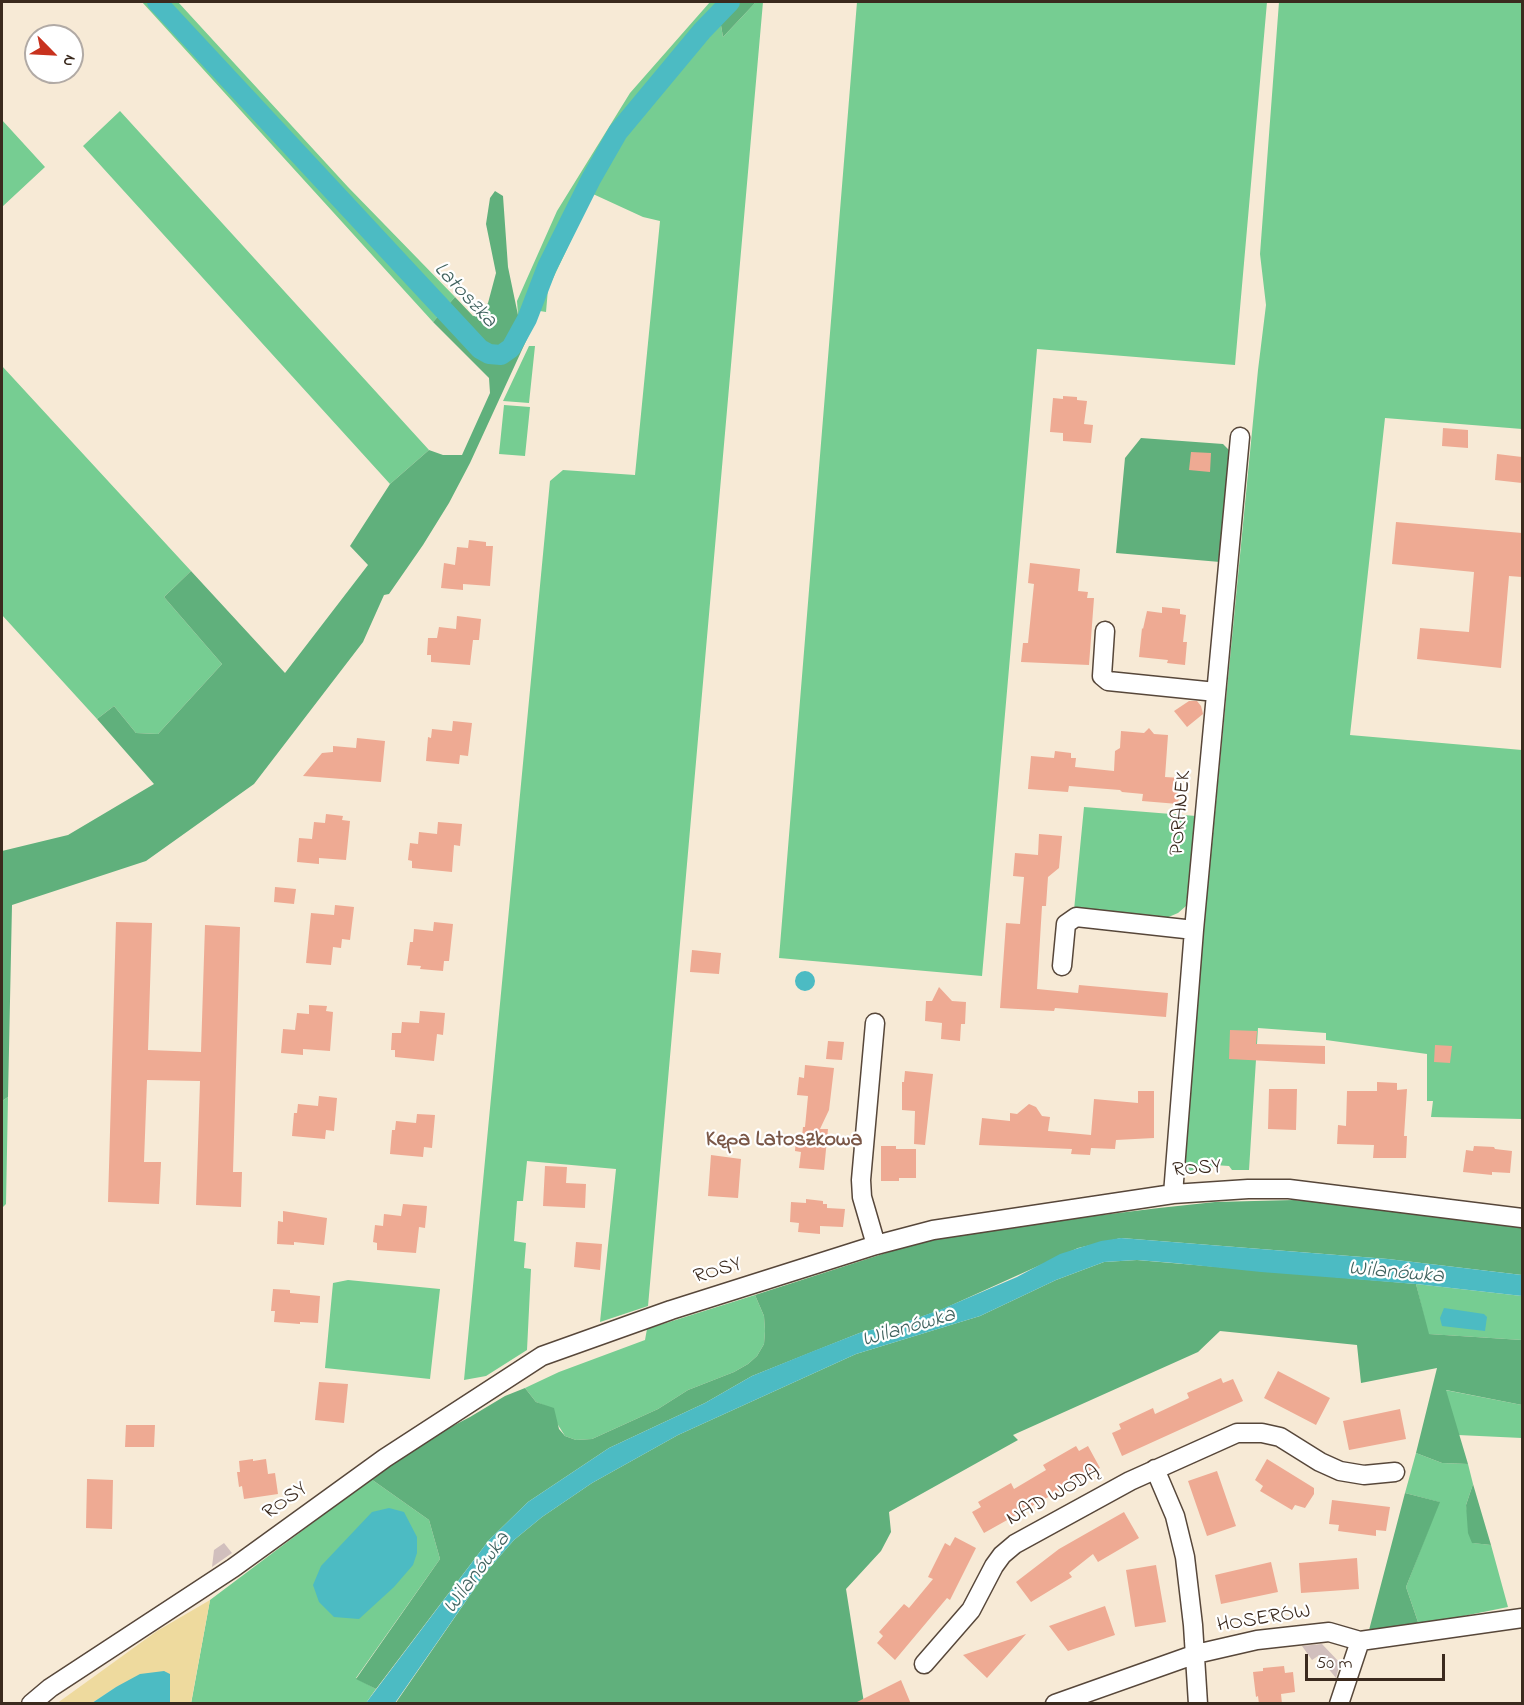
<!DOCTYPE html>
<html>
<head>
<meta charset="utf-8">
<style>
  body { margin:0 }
  #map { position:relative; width:1524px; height:1705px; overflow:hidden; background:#f7ead6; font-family:"Indie Flower",sans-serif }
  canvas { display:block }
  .frame { position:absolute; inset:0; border:3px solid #3b2a1e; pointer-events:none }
  .north { position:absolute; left:24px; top:24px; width:60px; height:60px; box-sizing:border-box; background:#fff; border:2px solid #b1aaa5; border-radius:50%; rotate:114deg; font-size:16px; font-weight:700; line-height:24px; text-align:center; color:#3b2a1e }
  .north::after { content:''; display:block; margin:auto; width:21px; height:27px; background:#c8321e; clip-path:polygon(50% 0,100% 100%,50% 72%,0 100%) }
  .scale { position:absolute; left:1305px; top:1654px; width:140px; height:27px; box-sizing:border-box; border:3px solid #3b2a1e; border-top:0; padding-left:8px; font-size:18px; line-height:21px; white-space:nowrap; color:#3b2a1e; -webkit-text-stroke:4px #fff; paint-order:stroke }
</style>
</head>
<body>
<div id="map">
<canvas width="1524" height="1705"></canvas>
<div class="frame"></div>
<div class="north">N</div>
<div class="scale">50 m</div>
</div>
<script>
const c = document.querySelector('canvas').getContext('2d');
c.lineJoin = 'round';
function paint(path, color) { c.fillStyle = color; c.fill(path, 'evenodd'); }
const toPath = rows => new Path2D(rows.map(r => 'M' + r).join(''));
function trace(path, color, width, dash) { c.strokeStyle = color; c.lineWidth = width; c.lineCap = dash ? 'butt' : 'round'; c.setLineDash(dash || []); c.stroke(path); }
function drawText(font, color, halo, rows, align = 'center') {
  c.font = font + ' "Indie Flower",sans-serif'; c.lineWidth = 4.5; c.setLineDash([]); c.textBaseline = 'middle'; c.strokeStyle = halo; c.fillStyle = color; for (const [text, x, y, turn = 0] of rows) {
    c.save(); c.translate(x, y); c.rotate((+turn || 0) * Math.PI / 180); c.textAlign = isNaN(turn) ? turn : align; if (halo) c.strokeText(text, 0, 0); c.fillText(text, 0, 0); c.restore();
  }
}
paint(toPath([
  [224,1543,232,1553,212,1567,214,1550],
  [1322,1644,1340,1663,1336,1678,1318,1656,1312,1660,1302,1646]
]), '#d1bfbd');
paint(toPath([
  [142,2,178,2,348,187,455,297,433,322],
  [710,2,717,2,723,37,756,2,763,2,648,1306,600,1322,616,1169,527,1161,523,1201,517,1201,514,1241,526,1243,524,1268,531,1269,527,1350,486,1376,464,1380,550,481,563,470,635,475,660,221,643,217,593,194,548,289,546,312,540,311,532,328,518,315,517,301,557,211,630,93],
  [857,2,1267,2,1235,365,1037,349,982,976,779,958],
  [1279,2,1522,2,1522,429,1385,418,1350,735,1522,750,1522,1119,1431,1117,1433,1101,1427,1101,1427,1054,1326,1040,1326,1033,1258,1028,1249,1170,1232,1170,1229,1166,1214,1165,1210,1171,1180,1173,1258,370,1266,305,1260,254],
  [120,111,429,450,390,484,83,146],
  [2,120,45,167,2,207],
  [529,346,535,346,529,403,503,401],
  [2,366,191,571,164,597,222,664,158,734,136,733,114,706,97,719,2,615],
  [504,405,530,407,525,456,499,454],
  [1084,807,1196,816,1186,906,1178,913,1159,921,1074,910],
  [8,1097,6,1204,2,1208,2,1101],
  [348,1280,440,1289,430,1379,325,1368,333,1283],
  [1416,1284,1522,1296,1522,1340,1428,1334],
  [755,1295,764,1316,765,1331,764,1344,757,1356,748,1364,734,1372,688,1390,658,1409,592,1439,576,1440,565,1436,546,1406,536,1402,525,1388,559,1372,645,1340,647,1329],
  [1445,1390,1522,1405,1522,1438,1458,1435],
  [1416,1453,1442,1463,1468,1464,1473,1484,1466,1505,1473,1543,1491,1545,1508,1607,1419,1625,1406,1587,1439,1502,1405,1493],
  [371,1479,429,1520,440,1559,356,1678,376,1689,366,1703,191,1704,210,1600]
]), '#76cd92');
paint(toPath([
  [717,2,756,2,723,37],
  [495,191,503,196,508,267,518,315,532,328,470,463,449,503,423,545,389,594,384,595,363,642,254,784,146,861,12,905,8,1097,2,1101,2,851,68,835,154,784,97,719,114,706,136,733,158,734,222,664,164,597,191,571,285,673,368,565,350,546,390,484,429,450,443,455,462,455,490,393,489,378,433,322,455,297,473,316,481,315,488,303,496,273,486,224,490,198],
  [1141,438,1223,444,1230,451,1220,562,1116,553,1125,458],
  [1294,1200,1366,1206,1522,1227,1522,1275,1388,1259,1121,1238,1078,1248,943,1309,909,1321,862,1332,752,1376,705,1403,609,1448,528,1502,489,1540,376,1689,356,1679,440,1559,429,1520,371,1479,445,1430,470,1417,505,1396,525,1388,536,1402,554,1408,559,1429,565,1436,576,1440,592,1439,658,1409,688,1390,734,1372,748,1364,757,1356,764,1344,765,1331,764,1316,755,1295,923,1241,1004,1227,1159,1208,1215,1202],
  [1137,1260,1416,1284,1429,1334,1522,1340,1522,1405,1446,1390,1468,1464,1442,1463,1416,1453,1437,1368,1361,1383,1357,1345,1220,1331,1198,1352,1013,1435,1018,1440,889,1512,891,1532,881,1551,846,1589,864,1703,395,1704,486,1572,514,1540,542,1517,592,1483,678,1435,856,1354,980,1316,1056,1280,1104,1262],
  [1473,1484,1491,1545,1472,1543,1468,1533,1466,1505],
  [1405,1493,1440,1502,1406,1587,1419,1625,1368,1634]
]), '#60b07c');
paint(toPath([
  [210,1600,191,1703,170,1703,170,1674,116,1687,92,1703,56,1704,157,1631]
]), '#eeda9e');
paint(toPath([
  '795 981a10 10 0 1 1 20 0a10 10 0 1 1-20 0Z',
  [1121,1238,1388,1259,1522,1275,1522,1296,1416,1284,1261,1272,1174,1263,1137,1260,1104,1262,1056,1280,980,1316,856,1354,678,1435,592,1483,542,1517,514,1540,486,1572,395,1703,366,1703,489,1540,528,1502,609,1448,705,1403,752,1376,811,1352,862,1332,909,1321,942,1309,1017,1277,1060,1254,1101,1241],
  [1444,1308,1484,1314,1487,1317,1485,1331,1442,1326,1440,1318],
  [389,1508,404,1512,417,1537,417,1553,413,1565,394,1587,359,1619,334,1617,319,1602,313,1585,321,1566,372,1512],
  [164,1671,170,1674,170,1703,92,1703,116,1687,140,1674]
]), '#4cbbc3');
trace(toPath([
  [157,2,480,349,489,354,501,355,511,348,527,319,547,267,591,179,618,132,702,31,730,2]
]), '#4cbbc3', 20);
paint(toPath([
  [1063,396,1077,397,1077,400,1087,401,1084,424,1093,425,1091,443,1063,441,1063,433,1050,432,1053,398,1063,399],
  [1443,428,1468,430,1468,448,1442,446],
  [1191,452,1211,453,1210,472,1189,470],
  [1497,454,1522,457,1522,483,1495,480],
  [1396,522,1522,533,1522,577,1509,576,1501,668,1417,659,1420,628,1469,632,1474,572,1392,564],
  [469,540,486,542,486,546,493,546,490,586,463,584,463,590,441,588,444,563,455,565,457,547,468,548],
  [1030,563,1080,569,1078,591,1088,592,1087,598,1094,598,1089,665,1021,662,1023,643,1028,643,1034,584,1028,583],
  [1162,607,1180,609,1180,614,1186,615,1183,642,1187,642,1185,665,1167,663,1168,660,1139,657,1142,628,1143,629,1147,611,1162,613],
  [457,616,481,619,479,640,473,640,470,665,431,662,431,655,427,655,428,638,437,638,439,627,456,629],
  [1189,701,1197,701,1201,706,1203,714,1187,727,1174,711],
  [453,721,472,723,468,756,460,755,459,764,426,761,428,737,431,738,432,729,452,731],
  [1149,728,1154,734,1168,735,1165,777,1181,778,1178,804,1142,801,1143,794,1122,792,1120,790,1069,786,1068,792,1028,789,1031,756,1054,758,1055,751,1071,753,1071,758,1076,758,1075,767,1114,771,1115,751,1120,748,1121,731,1144,733],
  [357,738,385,741,381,782,303,776,322,753,333,752,333,746,356,748],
  [326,814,343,816,342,820,350,821,346,860,319,858,319,864,297,862,299,838,312,839,314,822,325,823],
  [438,822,462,824,460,846,454,845,452,872,412,868,412,861,408,860,410,843,418,844,419,832,437,834],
  [1039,834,1062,836,1059,868,1048,877,1046,906,1042,906,1037,989,1078,993,1079,985,1168,993,1166,1017,1055,1008,1054,1011,1000,1008,1006,923,1020,924,1024,877,1013,876,1015,853,1038,855],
  [275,887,296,889,294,904,274,902],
  [335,905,354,907,350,940,342,939,341,948,333,947,331,965,306,963,311,913,334,915],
  [116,922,152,923,148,1050,201,1052,205,925,240,927,233,1172,242,1172,241,1207,196,1205,200,1081,147,1080,144,1162,161,1162,159,1204,108,1202],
  [434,922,453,924,449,961,444,961,443,971,420,969,421,966,407,965,410,942,413,942,414,929,433,931],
  [692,950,721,953,719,974,690,972],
  [939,987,952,1001,966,1002,965,1024,961,1024,960,1041,941,1039,942,1023,925,1021,926,1001,932,1001],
  [309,1005,327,1006,326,1011,333,1012,330,1051,303,1049,303,1055,281,1053,283,1029,295,1030,297,1013,309,1014],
  [420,1011,445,1013,443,1035,437,1034,434,1061,395,1057,395,1050,391,1050,392,1033,401,1033,402,1022,419,1023],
  [1230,1030,1257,1031,1256,1044,1325,1046,1325,1064,1229,1059],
  [828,1041,844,1042,842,1060,826,1059],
  [1435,1045,1452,1046,1450,1063,1434,1062],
  [805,1065,834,1068,829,1110,820,1129,828,1129,824,1170,799,1168,801,1152,795,1151,796,1137,802,1137,803,1127,805,1127,808,1096,797,1095,799,1077,804,1078],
  [905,1071,933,1074,925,1145,914,1144,915,1111,902,1110,902,1082,904,1082],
  [1377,1082,1397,1083,1397,1090,1407,1089,1404,1136,1407,1136,1406,1158,1373,1158,1374,1145,1337,1144,1338,1125,1346,1126,1347,1091,1377,1091],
  [1269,1089,1297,1089,1296,1130,1268,1129],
  [1138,1091,1154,1091,1154,1138,1116,1140,1115,1149,1091,1148,1090,1155,1071,1154,1072,1149,979,1145,982,1118,1010,1121,1010,1113,1017,1114,1029,1104,1036,1107,1042,1116,1050,1117,1048,1131,1091,1135,1094,1099,1138,1103],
  [319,1096,337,1098,334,1131,326,1130,325,1139,292,1136,294,1113,297,1113,298,1104,318,1106],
  [417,1114,435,1115,432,1148,424,1147,423,1157,390,1154,392,1130,395,1130,396,1121,416,1123],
  [881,1146,896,1146,896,1149,916,1149,916,1178,899,1178,899,1181,881,1181],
  [1474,1146,1494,1147,1495,1149,1512,1151,1510,1173,1492,1172,1492,1175,1463,1172,1466,1150,1473,1151],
  [711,1155,741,1159,738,1198,708,1196],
  [545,1166,567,1167,566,1183,586,1184,585,1208,543,1206],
  [806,1199,823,1201,823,1204,827,1204,827,1208,845,1209,843,1227,820,1226,820,1234,798,1232,799,1223,790,1222,791,1202,806,1203],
  [403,1204,427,1206,425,1228,419,1227,416,1253,377,1250,377,1243,373,1242,375,1225,383,1226,384,1214,401,1216],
  [283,1211,327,1218,324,1245,294,1242,294,1245,277,1244,278,1221,283,1222],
  [576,1242,602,1244,600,1270,574,1267],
  [273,1289,290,1290,290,1293,320,1296,318,1323,300,1322,300,1324,274,1322,275,1311,271,1311],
  [1278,1371,1330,1398,1316,1425,1264,1398],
  [1221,1378,1223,1383,1233,1379,1243,1401,1122,1456,1112,1433,1121,1429,1119,1424,1153,1408,1155,1414,1189,1398,1187,1393],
  [319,1382,348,1384,344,1423,315,1420],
  [1400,1409,1406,1439,1349,1450,1343,1421],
  [126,1425,155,1425,154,1447,125,1447],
  [1076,1446,1079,1451,1088,1446,1100,1468,984,1533,972,1512,981,1507,978,1502,1011,1483,1014,1489,1046,1470,1043,1465],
  [253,1459,253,1461,266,1459,268,1474,275,1473,278,1494,244,1499,242,1486,239,1487,237,1472,240,1472,239,1461],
  [1267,1459,1314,1488,1314,1494,1305,1508,1295,1505,1292,1510,1260,1491,1263,1486,1255,1480],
  [1217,1471,1236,1526,1207,1536,1188,1481],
  [87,1479,113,1480,112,1529,86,1528],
  [1332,1500,1390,1507,1386,1531,1376,1530,1376,1536,1338,1531,1339,1525,1329,1524],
  [1124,1512,1139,1538,1098,1562,1093,1554,1069,1573,1072,1577,1031,1602,1016,1582,1059,1549],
  [955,1537,976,1548,950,1600,947,1598,895,1660,877,1643,883,1636,879,1632,904,1604,909,1608,933,1579,928,1577,945,1543,950,1546],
  [1357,1558,1359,1589,1301,1593,1299,1563],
  [1271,1562,1278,1592,1221,1604,1215,1575],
  [1156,1565,1166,1622,1135,1627,1126,1570],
  [1105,1606,1115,1635,1068,1651,1049,1626],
  [1026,1634,987,1678,963,1655],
  [1284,1666,1285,1673,1293,1672,1295,1692,1281,1694,1282,1704,1259,1704,1258,1696,1256,1697,1253,1672,1263,1671,1263,1668],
  [901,1680,911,1704,853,1704]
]), '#eeaa93');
const street = toPath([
  [1105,631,1102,676,1108,681,1216,692],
  [1062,966,1066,924,1076,917,1194,930],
  [875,1023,861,1180,862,1197,876,1245],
  [1173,1194,1194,930,1240,437],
  [1155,1469,1175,1516,1185,1557,1193,1625,1198,1704],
  [924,1664,971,1610,994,1566,1002,1555,1015,1544,1130,1481,1237,1433,1262,1433,1280,1437,1320,1462,1340,1471,1364,1475,1395,1472],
  [31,1704,50,1688,233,1568,385,1458,542,1356,671,1310,876,1245,933,1230,1173,1194,1248,1189,1289,1189,1522,1218],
  [1055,1704,1196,1654,1257,1640,1329,1632,1360,1641,1522,1618],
  [1339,1704,1360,1641]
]);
trace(street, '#57473a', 21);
trace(street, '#fff', 18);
drawText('21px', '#3b2a1e', '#fff', [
  ["PORANEK",1182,813,-85],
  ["ROSY",1197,1170,-5],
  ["ROSY",718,1272,-17],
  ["NAD WODĄ",1054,1497,-29],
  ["ROSY",286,1502,-36],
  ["HOSERÓW",1264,1620,-9]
]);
drawText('italic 22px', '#426460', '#fff', [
  ["Latoszka",464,296,47],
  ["Wilanówka",1396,1274,5],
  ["Wilanówka",909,1329,-16],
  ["Wilanówka",478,1574,-53]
]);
drawText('bold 22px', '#7a5747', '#fff', [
  ["Kępa Latoszkowa",784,1141]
]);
</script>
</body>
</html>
